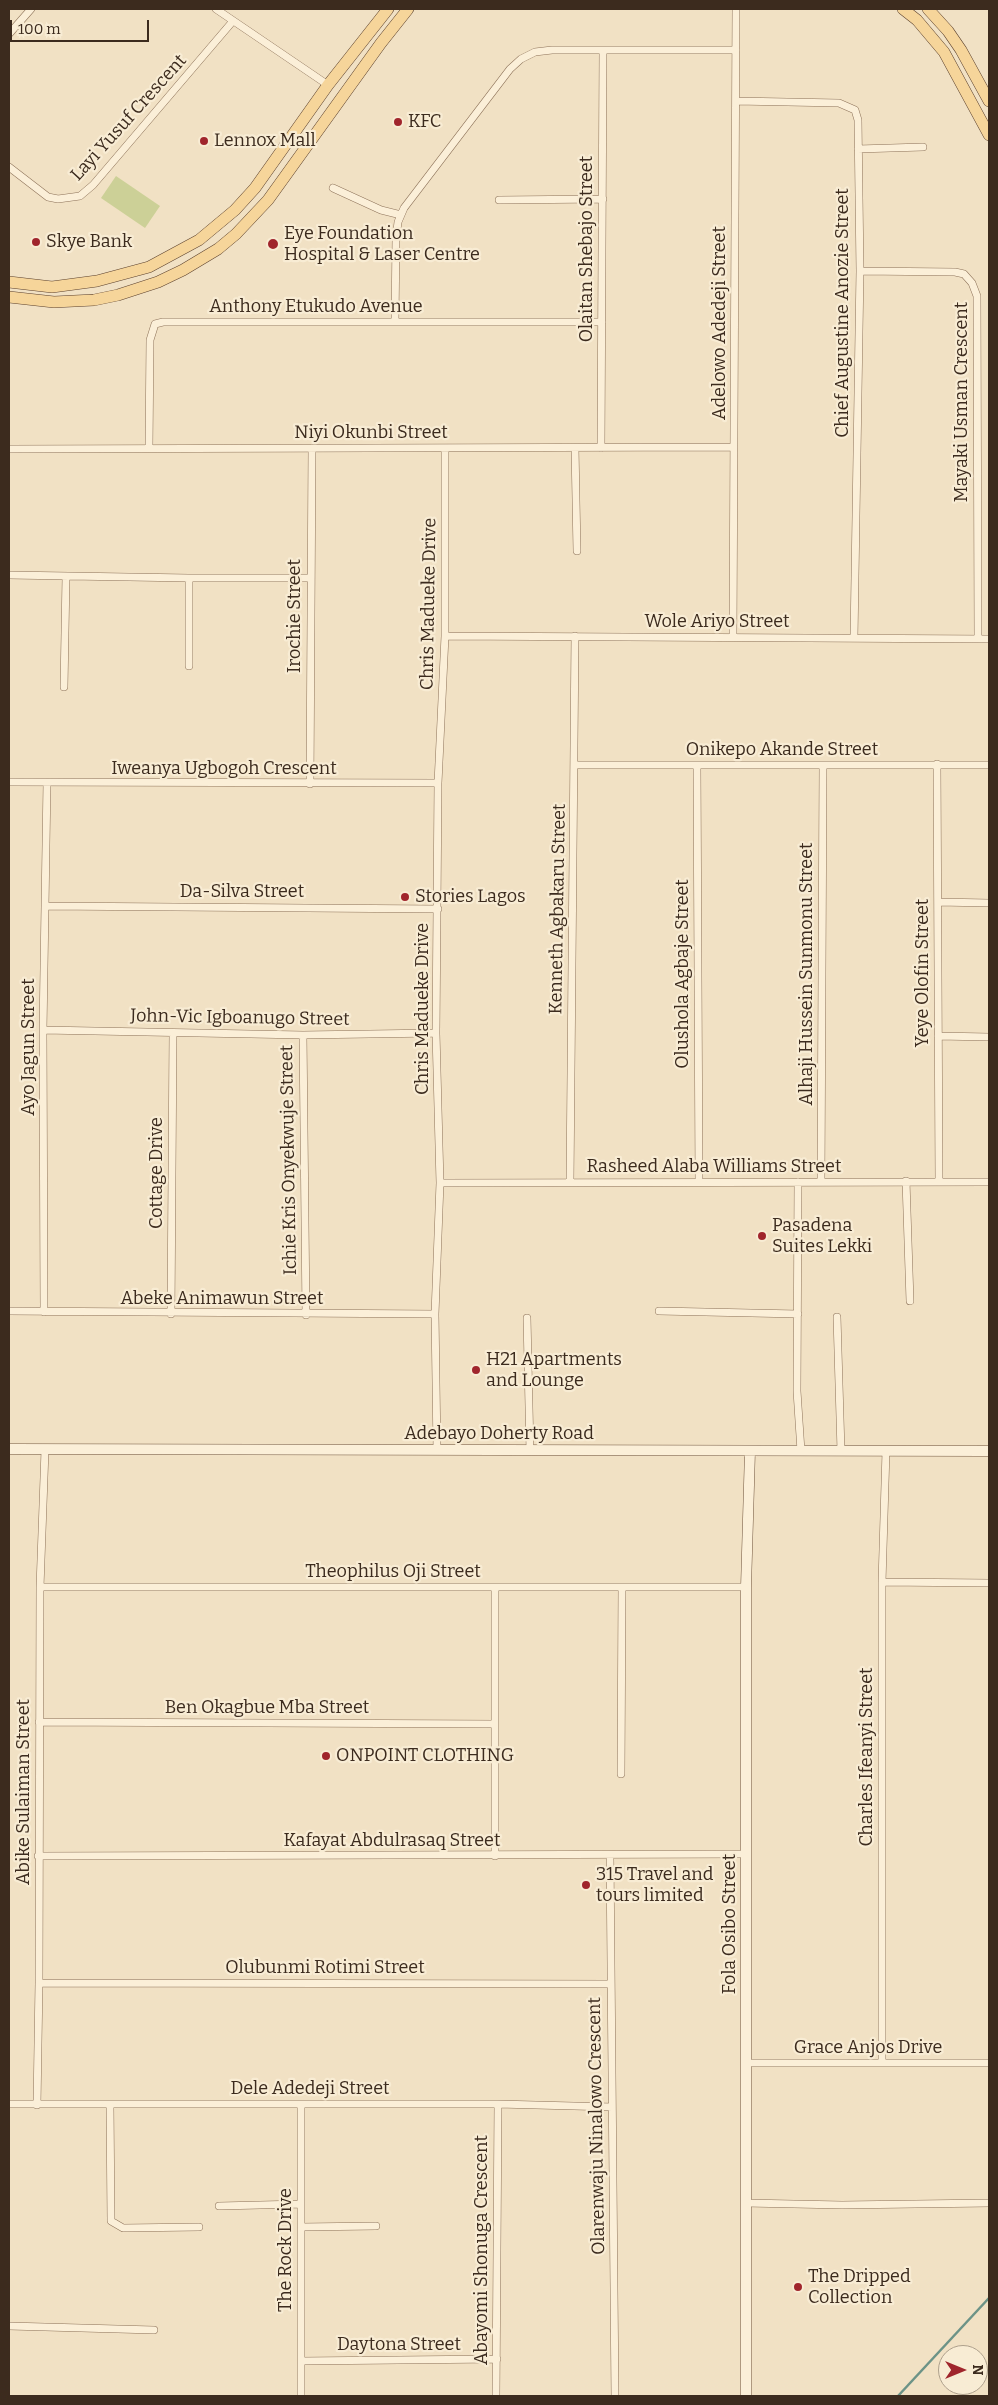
<!DOCTYPE html>
<html>
<head>
<meta charset="utf-8">
<style>
  body { margin:0 }
  #map { position:relative; width:998px; height:2405px; overflow:hidden; background:#f1e1c4; font-family:Bitter,serif }
  canvas { display:block }
  .frame { position:absolute; inset:0; border:10px solid #3c2b1e; pointer-events:none }
  .north { position:absolute; left:938px; top:2345px; width:50px; height:50px; box-sizing:border-box; background:#f8ecd4; border:1px solid #ad9f8b; border-radius:50%; rotate:90deg; font-size:14px; font-weight:700; line-height:20px; text-align:center; color:#3c2b1e }
  .north::after { content:''; display:block; margin:auto; width:18px; height:22px; background:#a0252c; clip-path:polygon(50% 0,100% 100%,50% 72%,0 100%) }
  .scale { position:absolute; left:10px; top:20px; width:139px; height:22px; box-sizing:border-box; border:2px solid #3c2b1e; border-top:0; padding-left:6px; font-size:15px; line-height:18px; white-space:nowrap; color:#3c2b1e; -webkit-text-stroke:4px #f8ecd4; paint-order:stroke }
</style>
</head>
<body>
<div id="map">
<canvas width="998" height="2405"></canvas>
<div class="frame"></div>
<div class="north">N</div>
<div class="scale">100 m</div>
</div>
<script>
const c = document.querySelector('canvas').getContext('2d');
c.lineJoin = 'round';
function paint(path, color) { c.fillStyle = color; c.fill(path, 'evenodd'); }
const toPath = rows => new Path2D(rows.map(r => 'M' + r).join(''));
function trace(path, color, width, dash) { c.strokeStyle = color; c.lineWidth = width; c.lineCap = dash ? 'butt' : 'round'; c.setLineDash(dash || []); c.stroke(path); }
function drawText(font, color, halo, rows, align = 'center') {
  c.font = font + ' Bitter,serif'; c.lineWidth = 4.5; c.setLineDash([]); c.textBaseline = 'middle'; c.strokeStyle = halo; c.fillStyle = color; for (const [text, x, y, turn = 0] of rows) {
    c.save(); c.translate(x, y); c.rotate((+turn || 0) * Math.PI / 180); c.textAlign = isNaN(turn) ? turn : align; if (halo) c.strokeText(text, 0, 0); c.fillText(text, 0, 0); c.restore();
  }
}
paint(toPath([
  [116,176,160,206,145,228,101,198]
]), '#ccd097');
trace(toPath([
  [898,2396,989,2298]
]), '#6c9387', 2.5);
const street = toPath([
  [216,9,328,85],
  [9,34,31,9],
  [736,101,839,103,855,110,858,120,860,271,854,638],
  [858,149,923,147],
  [9,167,48,197,58,199,80,196,93,185,233,21],
  [333,188,381,210,401,215],
  [499,200,603,199],
  [860,271,955,272,964,274,972,283,977,296,978,639],
  [395,322,396,238,398,222,404,208,510,69,521,59,535,52,552,50,736,50],
  [149,448,150,340,155,324,163,322,602,322],
  [575,448,577,551],
  [601,448,603,51],
  [9,449,734,447],
  [9,575,189,578,310,578],
  [445,636,989,639],
  [733,637,736,9],
  [189,666,189,578],
  [64,687,66,577],
  [937,764,939,1181],
  [574,765,989,765],
  [697,766,699,1182],
  [9,782,438,783],
  [310,784,312,448],
  [938,902,989,903],
  [45,906,438,909],
  [43,1030,303,1035,436,1033],
  [303,1035,306,1315],
  [938,1036,989,1037],
  [906,1181,910,1301],
  [570,1182,575,636],
  [798,1182,797,1391,801,1451],
  [821,1182,823,766],
  [440,1183,989,1182],
  [9,1311,435,1314],
  [659,1311,798,1314],
  [44,1312,43,1030,47,783],
  [171,1314,173,1033],
  [837,1317,841,1451],
  [527,1318,530,1451],
  [437,1450,435,1314,440,1183,436,1033,438,783,445,636,445,448],
  [882,1582,989,1583],
  [40,1587,746,1587],
  [39,1722,495,1724],
  [621,1774,622,1587],
  [38,1856,746,1854],
  [495,1856,495,1587],
  [610,1856,615,2396],
  [39,1983,611,1984],
  [746,2063,989,2063],
  [882,2063,882,1582,886,1451],
  [9,2104,498,2104,612,2107],
  [37,2105,39,1983,40,1587,45,1450],
  [110,2105,111,2221,123,2228,199,2227],
  [746,2203,842,2205,989,2203],
  [219,2206,301,2204],
  [301,2227,376,2226],
  [9,2326,154,2330],
  [301,2361,497,2359],
  [301,2396,301,2104],
  [496,2396,498,2104]
]);
const secondary = toPath([
  [9,1449,989,1451],
  [746,2396,746,1587,750,1451]
]);
const primary = toPath([
  [903,9,917,20,944,52,989,135],
  [928,9,948,31,961,50,989,101],
  [9,282,52,287,97,281,149,267,199,240,235,210,255,188,328,85,388,9],
  [9,297,54,302,94,300,118,295,158,282,183,270,218,249,236,234,268,200,381,43,408,9]
]);
trace(street, '#8d7259', 8);
trace(secondary, '#6f533c', 11);
trace(primary, '#5b402d', 12);
trace(street, '#fbefd8', 7);
trace(secondary, '#fbefd8', 10);
trace(primary, '#f6d59a', 11);
for (const [x, y, r, color] of [
  [398,122,5,"#a0252c"],
  [204,141,5,"#a0252c"],
  [36,242,5,"#a0252c"],
  [273,244,6,"#a0252c"],
  [405,897,5,"#a0252c"],
  [762,1236,5,"#a0252c"],
  [476,1370,5,"#a0252c"],
  [326,1756,5,"#a0252c"],
  [586,1885,5,"#a0252c"],
  [798,2287,5,"#a0252c"]
]) { const dot = new Path2D(); dot.arc(x, y, r, 0, 2 * Math.PI); c.fillStyle = color; c.fill(dot); trace(dot, '#f8ecd4', 2); }
drawText('18px', '#3c2b1e', '#f8ecd4', [
  ["Layi Yusuf Crescent",129,118,-48],
  ["Olaitan Shebajo Street",587,249,-90],
  ["Anthony Etukudo Avenue",316,307],
  ["Chief Augustine Anozie Street",843,313,-90],
  ["Adelowo Adedeji Street",720,323,-90],
  ["Mayaki Usman Crescent",962,402,-90],
  ["Niyi Okunbi Street",371,433],
  ["Chris Madueke Drive",429,604,-89],
  ["Irochie Street",295,616,-90],
  ["Wole Ariyo Street",717,622],
  ["Onikepo Akande Street",782,750],
  ["Iweanya Ugbogoh Crescent",224,769],
  ["Da-Silva Street",242,892],
  ["Kenneth Agbakaru Street",558,909,-89],
  ["Yeye Olofin Street",923,973,-90],
  ["Olushola Agbaje Street",683,974,-90],
  ["Alhaji Hussein Sunmonu Street",807,974,-90],
  ["Chris Madueke Drive",423,1009,-90],
  ["John-Vic Igboanugo Street",240,1018,1],
  ["Ayo Jagun Street",29,1047,-90],
  ["Ichie Kris Onyekwuje Street",289,1160,-91],
  ["Rasheed Alaba Williams Street",714,1167],
  ["Cottage Drive",157,1173,-90],
  ["Abeke Animawun Street",222,1299],
  ["Adebayo Doherty Road",499,1434],
  ["Theophilus Oji Street",393,1572],
  ["Ben Okagbue Mba Street",267,1708],
  ["Charles Ifeanyi Street",867,1757,-90],
  ["Abike Sulaiman Street",24,1792,-90],
  ["Kafayat Abdulrasaq Street",392,1841],
  ["Fola Osibo Street",730,1924,-90],
  ["Olubunmi Rotimi Street",325,1968],
  ["Grace Anjos Drive",868,2048],
  ["Dele Adedeji Street",310,2089],
  ["Olarenwaju Ninalowo Crescent",597,2126,-91],
  ["The Rock Drive",286,2250,-90],
  ["Abayomi Shonuga Crescent",482,2250,-90],
  ["Daytona Street",399,2345]
]);
drawText('18px', '#3c2b1e', '#f8ecd4', [
  ["KFC",408,122],
  ["Lennox Mall",214,141],
  ["Eye Foundation",284,234],
  ["Hospital & Laser Centre",284,255],
  ["Skye Bank",46,242],
  ["Stories Lagos",415,897],
  ["Pasadena",772,1226],
  ["Suites Lekki",772,1247],
  ["H21 Apartments",486,1360],
  ["and Lounge",486,1381],
  ["ONPOINT CLOTHING",336,1756],
  ["315 Travel and",596,1875],
  ["tours limited",596,1896],
  ["The Dripped",808,2277],
  ["Collection",808,2298]
], 'left');
</script>
</body>
</html>
